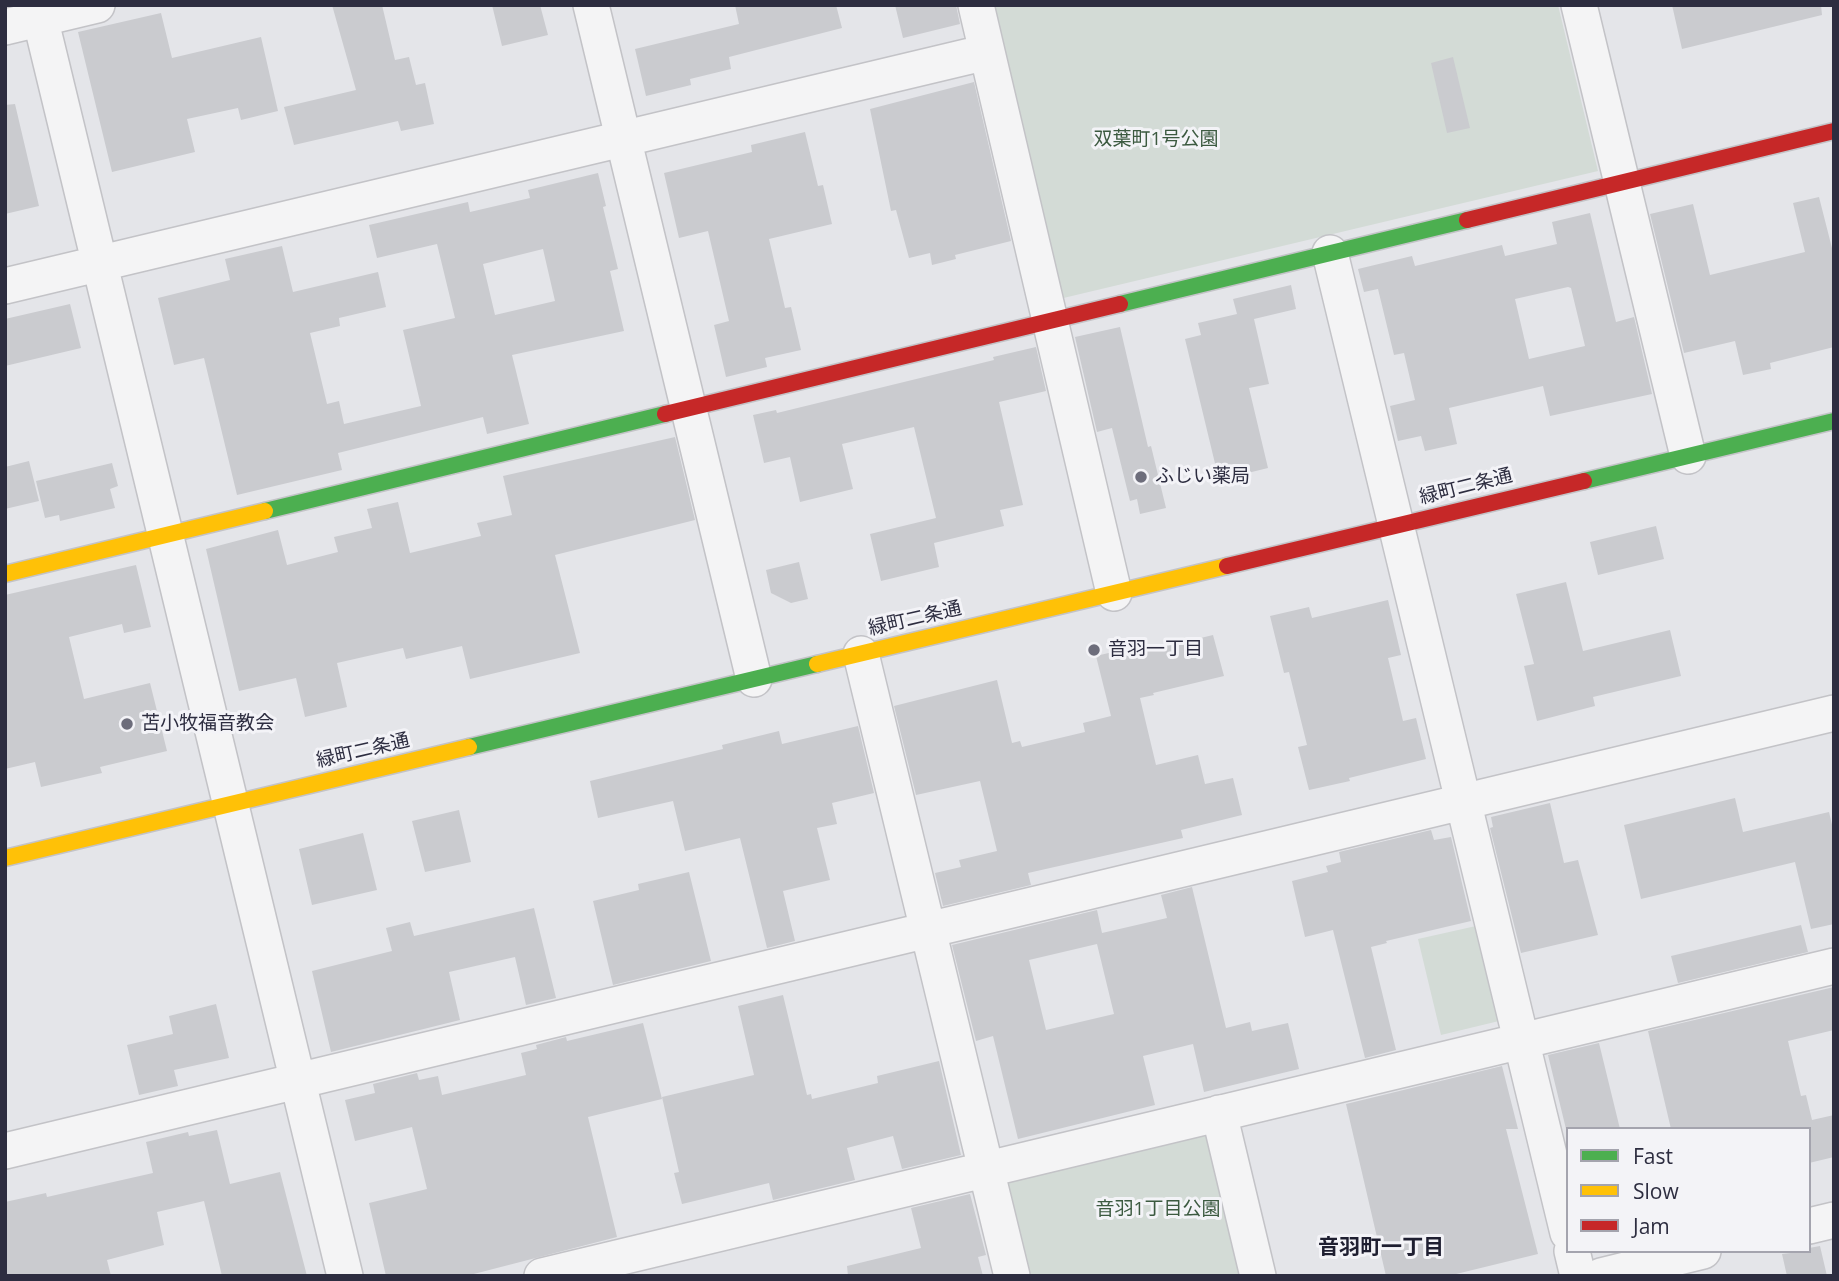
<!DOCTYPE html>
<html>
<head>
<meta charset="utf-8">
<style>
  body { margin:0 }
  #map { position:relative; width:1839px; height:1281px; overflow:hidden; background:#e4e5e9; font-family:"Open Sans",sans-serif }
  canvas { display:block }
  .frame { position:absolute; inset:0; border:7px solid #2d2d40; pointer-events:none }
  .legend { position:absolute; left:1566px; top:1127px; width:245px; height:126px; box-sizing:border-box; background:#f3f3f7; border:2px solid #a4a4ae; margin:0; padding:9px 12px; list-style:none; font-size:21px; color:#2d2d40 }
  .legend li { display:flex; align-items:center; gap:14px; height:35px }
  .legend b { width:35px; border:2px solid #a4a4ae }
</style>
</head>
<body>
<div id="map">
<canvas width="1839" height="1281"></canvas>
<div class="frame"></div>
<ul class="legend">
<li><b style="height:9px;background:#4caf50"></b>Fast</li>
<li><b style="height:9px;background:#ffc107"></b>Slow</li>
<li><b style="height:9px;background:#c62828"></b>Jam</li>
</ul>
</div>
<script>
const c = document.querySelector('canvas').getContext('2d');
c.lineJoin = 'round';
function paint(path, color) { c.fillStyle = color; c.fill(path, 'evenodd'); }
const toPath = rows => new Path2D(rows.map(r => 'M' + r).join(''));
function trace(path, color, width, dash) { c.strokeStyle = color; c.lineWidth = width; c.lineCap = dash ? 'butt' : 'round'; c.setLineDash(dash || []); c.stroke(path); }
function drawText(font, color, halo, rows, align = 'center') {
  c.font = font + ' "Open Sans","Noto Sans JP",sans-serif'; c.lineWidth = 6; c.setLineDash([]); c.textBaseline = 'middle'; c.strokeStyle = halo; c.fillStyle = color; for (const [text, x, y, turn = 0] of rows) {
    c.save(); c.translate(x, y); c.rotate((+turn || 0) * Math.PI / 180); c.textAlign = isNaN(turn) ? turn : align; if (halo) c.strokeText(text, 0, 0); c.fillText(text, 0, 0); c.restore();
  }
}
paint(toPath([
  [984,5,1558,5,1598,171,1055,300],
  [1476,926,1499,1021,1441,1035,1418,939],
  [1205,1131,1242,1276,1030,1276,1006,1181]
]), '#d3dbd6');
paint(toPath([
  [332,5,382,5,395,60,409,57,416,85,425,83,434,124,401,131,398,121,294,145,284,107,356,90],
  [492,5,540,5,548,35,502,46],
  [735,5,836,5,842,28,729,57,731,69,690,79,691,85,646,96,635,49,739,24],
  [895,5,956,5,960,24,903,38],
  [1672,5,1821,5,1822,15,1682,49],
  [161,13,172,58,261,37,278,111,241,120,238,108,187,119,195,152,112,172,78,32],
  [1453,57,1470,128,1447,133,1431,63],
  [974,82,1011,241,955,255,956,259,932,265,930,253,909,258,896,210,891,211,870,109],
  [15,104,39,206,5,214,5,105],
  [805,132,818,186,823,185,832,224,769,239,785,308,791,307,801,350,765,358,767,367,726,377,714,325,729,321,708,231,679,238,664,173,752,152,751,145],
  [598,173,606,206,603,207,618,269,610,271,624,331,512,355,529,424,487,434,483,417,338,453,342,470,237,495,204,358,174,365,158,298,230,280,225,259,282,246,293,292,378,272,386,307,339,318,340,326,310,333,327,404,339,401,344,424,421,406,403,330,455,318,437,244,377,258,369,225,468,202,470,212,530,198,528,190],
  [543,249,555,301,495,315,483,264],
  [1819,197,1834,256,1834,347,1770,363,1771,369,1743,375,1735,341,1684,353,1650,214,1693,204,1710,275,1805,252,1793,203],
  [1590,213,1616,322,1634,317,1652,394,1550,416,1543,386,1449,408,1457,444,1425,451,1421,436,1398,441,1390,406,1415,400,1404,353,1394,355,1378,289,1364,292,1358,269,1412,256,1415,266,1502,245,1505,256,1557,244,1552,222],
  [1568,287,1571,288,1585,346,1529,359,1515,299],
  [1291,285,1296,309,1254,319,1269,384,1249,388,1268,468,1219,480,1185,339,1201,335,1198,323,1237,314,1233,299],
  [70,304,81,348,5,366,5,319],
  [1120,327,1148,447,1151,446,1166,508,1140,514,1137,499,1130,501,1112,428,1097,432,1075,337],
  [1036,347,1046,391,999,402,1023,505,1000,510,1004,526,934,543,939,567,881,581,870,534,936,518,914,427,842,444,853,489,800,502,790,457,764,463,753,415,776,410,777,413,994,360,993,357],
  [675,437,695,520,555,555,580,653,470,679,462,646,406,659,403,648,337,663,347,707,305,717,296,678,239,691,206,549,278,530,287,565,338,552,334,537,372,528,367,509,398,502,410,553,481,536,477,523,512,515,503,476],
  [29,461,39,501,5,509,5,467],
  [112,463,118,486,110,489,115,508,60,521,59,515,45,518,36,481],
  [1656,526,1664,559,1598,575,1590,542],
  [799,562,808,599,791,603,771,593,766,570],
  [136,565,151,627,124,633,122,624,69,637,84,699,150,683,167,751,100,767,102,773,41,787,35,762,5,769,5,595],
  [1566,582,1583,651,1670,630,1681,676,1593,697,1595,706,1537,721,1524,666,1534,664,1516,594],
  [1388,600,1401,655,1388,658,1403,721,1416,718,1426,759,1349,778,1350,781,1309,790,1298,747,1307,745,1289,672,1284,673,1270,616,1309,607,1312,618],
  [1213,635,1224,676,1153,693,1154,695,1140,698,1156,765,1198,755,1205,784,1233,778,1242,815,1181,830,1183,838,1028,873,1031,885,943,906,935,873,961,867,959,860,997,851,980,781,916,795,894,706,997,680,1012,743,1020,741,1022,747,1085,732,1083,723,1111,716,1096,656,1142,645,1143,652],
  [858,726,874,793,832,803,837,824,817,828,830,880,783,891,795,941,767,948,740,838,685,851,673,801,598,818,590,781,723,749,722,745,779,731,782,744],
  [1735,798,1743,832,1829,812,1834,833,1834,924,1811,929,1795,862,1641,899,1624,825],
  [1550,803,1564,863,1578,860,1598,935,1521,953,1490,828,1493,827,1491,817],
  [459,810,471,862,425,872,412,821],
  [1431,830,1434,840,1451,837,1471,921,1386,941,1387,943,1371,947,1396,1050,1365,1058,1333,930,1305,937,1292,881,1328,872,1326,866,1341,862,1339,852],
  [363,833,377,890,312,905,299,849],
  [689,872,711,961,613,985,593,901,639,890,638,884],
  [1192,887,1226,1028,1250,1022,1252,1031,1288,1023,1299,1069,1204,1092,1193,1044,1143,1056,1155,1105,1018,1139,993,1036,976,1041,952,945,1097,910,1102,933,1167,918,1161,895],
  [1097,944,1114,1014,1046,1030,1029,960],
  [534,908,556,998,526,1005,515,957,449,972,460,1020,331,1052,312,971,392,951,386,928,410,922,414,936],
  [1801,925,1808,952,1678,983,1671,956],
  [1834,987,1834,1030,1788,1041,1801,1096,1806,1095,1812,1120,1834,1115,1834,1157,1809,1163,1809,1129,1671,1129,1648,1031],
  [783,995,807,1095,811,1094,812,1099,878,1083,877,1076,939,1061,961,1155,902,1169,893,1136,847,1148,855,1180,773,1200,769,1183,682,1204,674,1173,679,1172,662,1097,754,1075,738,1006],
  [216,1004,229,1058,174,1070,178,1086,139,1095,127,1045,173,1034,169,1016],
  [643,1023,662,1099,588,1117,617,1237,466,1276,386,1276,369,1203,427,1189,412,1127,355,1141,345,1100,375,1093,373,1084,417,1073,419,1080,438,1076,442,1095,526,1075,521,1053,537,1049,536,1045,566,1037,567,1041],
  [1599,1043,1620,1129,1566,1129,1548,1055],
  [1502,1066,1518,1129,1506,1129,1538,1254,1448,1276,1386,1276,1346,1104],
  [217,1130,230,1184,280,1172,307,1276,222,1276,204,1201,157,1212,164,1245,107,1260,111,1276,5,1276,5,1202,46,1193,47,1197,153,1173,146,1142,188,1132,189,1136],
  [970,1194,986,1255,978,1257,983,1276,848,1276,847,1266,921,1248,911,1208],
  [1820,1246,1827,1276,1787,1276,1782,1254,1809,1251,1809,1248]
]), '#cacbcf');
const street = toPath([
  [37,5,345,1276],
  [591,5,754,679],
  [976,5,1114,593],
  [1579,5,1688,456],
  [5,27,97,5],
  [1330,253,1568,1233],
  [5,286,987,52],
  [861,654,1012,1276],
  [1219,1113,1258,1276],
  [5,1151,1834,713],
  [1809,1226,1834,1220],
  [1572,1251,1578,1276],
  [542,1276,1834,966],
  [1601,1276,1703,1251]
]);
const fast = toPath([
  [1120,304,1467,220],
  [1584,481,1834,421],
  [265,511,665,414],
  [469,747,817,664]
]);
const slow = toPath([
  [5,574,265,511],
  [817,664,1227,566],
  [5,858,469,747]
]);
const jam = toPath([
  [1467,220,1834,131],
  [665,414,1120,304],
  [1227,566,1584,481]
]);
trace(street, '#c3c3c7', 38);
trace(fast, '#c3c3c7', 19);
trace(slow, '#c3c3c7', 19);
trace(jam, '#c3c3c7', 19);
trace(street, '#f4f4f5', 35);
trace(fast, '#4caf50', 16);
trace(slow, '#ffc107', 16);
trace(jam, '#c62828', 16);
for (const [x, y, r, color] of [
  [1141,477,7,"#6d6d7b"],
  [1094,650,7,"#6d6d7b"],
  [127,724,7,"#6d6d7b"]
]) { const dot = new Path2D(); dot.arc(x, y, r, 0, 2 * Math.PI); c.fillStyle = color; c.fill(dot); trace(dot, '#f3f3f7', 2.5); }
drawText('19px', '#3c5a40', '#f3f3f7', [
  ["双葉町1号公園",1156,140],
  ["音羽1丁目公園",1158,1210]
]);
drawText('19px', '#2d2d40', '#f3f3f7', [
  ["ふじい薬局",1155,477],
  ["音羽一丁目",1108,650],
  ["苫小牧福音教会",141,724]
], 'left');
drawText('19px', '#2d2d40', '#f3f3f7', [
  ["緑町二条通",1466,487,-14],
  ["緑町二条通",915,619,-13],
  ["緑町二条通",363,751,-13]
]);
drawText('bold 21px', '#1f1f31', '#f3f3f7', [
  ["音羽町一丁目",1381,1248]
]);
</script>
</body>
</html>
